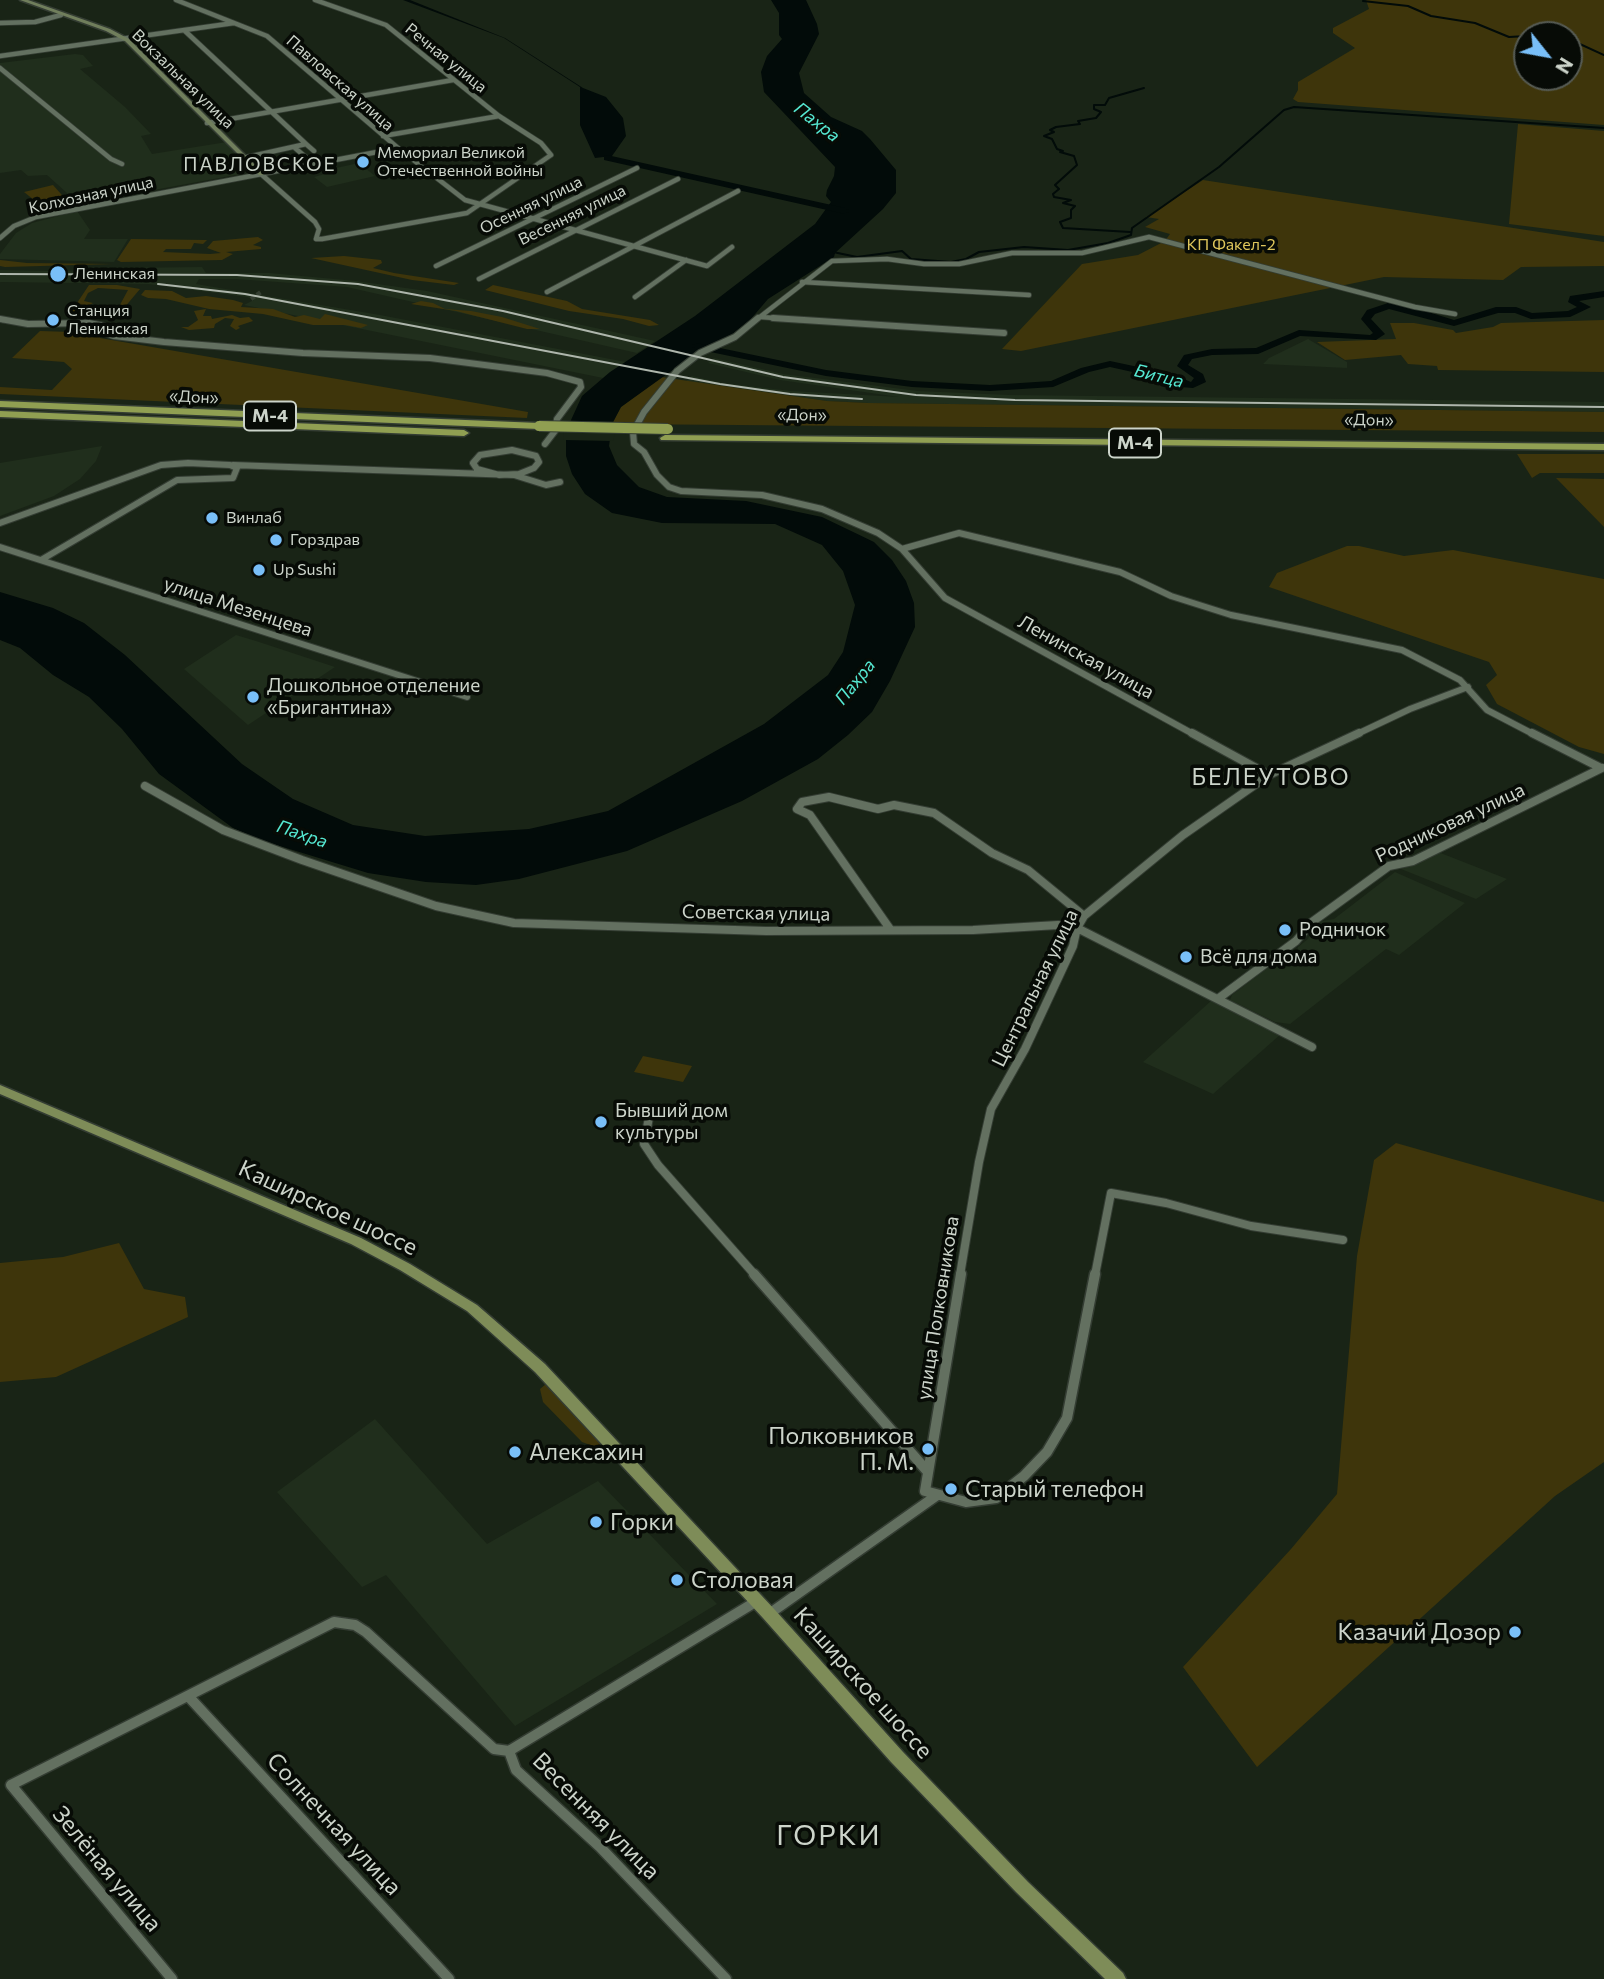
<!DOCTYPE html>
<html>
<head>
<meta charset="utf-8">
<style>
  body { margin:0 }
  #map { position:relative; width:1604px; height:1979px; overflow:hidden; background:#192416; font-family:Commissioner,sans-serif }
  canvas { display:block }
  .north { position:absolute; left:1513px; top:21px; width:70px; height:70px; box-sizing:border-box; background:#070b06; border:2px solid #565b54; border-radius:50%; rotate:121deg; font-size:19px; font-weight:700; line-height:28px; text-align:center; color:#ccd4ca }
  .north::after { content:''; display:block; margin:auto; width:24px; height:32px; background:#79bff8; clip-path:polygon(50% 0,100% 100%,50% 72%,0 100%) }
</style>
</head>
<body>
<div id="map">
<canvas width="1604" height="1979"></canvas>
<div class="north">N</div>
</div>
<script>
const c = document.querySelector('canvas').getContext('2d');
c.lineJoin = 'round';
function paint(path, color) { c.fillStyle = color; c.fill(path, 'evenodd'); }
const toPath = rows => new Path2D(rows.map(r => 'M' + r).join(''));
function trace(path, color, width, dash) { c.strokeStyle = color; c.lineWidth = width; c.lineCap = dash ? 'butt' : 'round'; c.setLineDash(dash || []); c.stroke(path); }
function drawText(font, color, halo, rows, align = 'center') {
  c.font = font + ' Commissioner,sans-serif'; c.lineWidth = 7; c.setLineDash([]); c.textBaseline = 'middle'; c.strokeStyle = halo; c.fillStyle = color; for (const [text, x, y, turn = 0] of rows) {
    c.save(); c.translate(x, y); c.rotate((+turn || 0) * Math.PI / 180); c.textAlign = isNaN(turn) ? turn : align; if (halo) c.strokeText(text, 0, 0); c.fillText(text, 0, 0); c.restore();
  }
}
paint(toPath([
  [75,54,83,55,93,66,80,69,125,107,151,134,141,136,152,154,227,142,248,166,241,174,61,207,59,205,70,203,66,198,67,193,47,175,28,176,21,170,0,173,0,63],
  [359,163,375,176,327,187,314,177,325,174,322,171],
  [77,211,90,230,84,239,128,239,114,262,0,259,0,254,16,233,32,223],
  [202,267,206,273,269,273,356,281,427,291,655,341,637,353,347,287,236,279,199,279,196,284,380,315,626,362,603,378,244,305,254,300,247,297,148,284,0,282,0,270,103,272,122,268],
  [1308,339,1347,362,1347,368,1263,364,1269,358],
  [714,358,783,374,918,391,1009,395,1604,402,1604,412,868,403,827,401,686,381,692,376,722,383,791,391,899,397,780,380,708,363],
  [102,446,96,461,80,479,54,496,0,516,0,463],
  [236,635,256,641,335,667,248,725,184,669],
  [1438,852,1507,879,1476,899,1401,869],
  [1395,872,1465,903,1399,955,1386,949,1290,1024,1275,1022,1230,1000,1232,995,1279,959,1296,956,1298,947,1308,939,1315,922,1334,919],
  [1211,1001,1281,1034,1213,1094,1143,1062],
  [375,1419,487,1544,598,1481,717,1604,515,1726,386,1575,362,1587,277,1492]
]), '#202e1c');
paint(toPath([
  [1366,0,1604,0,1604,125,1298,102,1293,99,1298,90,1298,82,1355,48,1333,33,1333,28,1369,9],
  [1527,35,1569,35,1569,77,1527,77],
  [1518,124,1604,131,1604,236,1509,224],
  [1203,180,1604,242,1604,266,1521,267,1503,280,1384,277,1021,351,1002,349,1082,264,1138,255,1165,241,1170,234,1145,227,1159,219,1146,217],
  [53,185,69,203,44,208,24,192],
  [258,237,263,240,253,245,261,247,261,249,226,252,233,254,222,260,121,262,117,260,131,239,207,240,203,244,194,243,191,249,166,249,163,252,210,254,221,253,207,248,213,241],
  [344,256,381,260,382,263,373,268,394,273,459,283,454,285,412,280,311,258],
  [0,260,27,263,113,264,5,267,0,266],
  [89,285,117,285,140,289,119,314,115,314,128,290,98,288,88,293,84,301,93,303,73,315,66,315,72,308,81,304,77,303],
  [493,285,567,301,582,309,650,320,659,325,649,326,623,319,569,311,485,290],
  [145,290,172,291,186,298,206,296,233,300,243,303,241,307,273,309,295,317,304,315,320,319,325,314,368,325,361,328,345,325,313,325,263,314,209,309,166,299,148,298,141,295],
  [421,301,433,303,445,309,471,311,502,317,540,329,527,329,456,311,411,304],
  [206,309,203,316,211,316,212,319,232,315,240,318,249,317,253,321,238,326,240,328,236,330,230,326,234,319,225,318,215,324,214,328,189,330,181,327,188,327,198,320,194,311],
  [1604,320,1604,372,1438,370,1437,366,1408,364,1401,355,1345,360,1317,342,1396,339,1390,323,1414,323,1453,330,1456,333,1493,327,1501,323],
  [40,331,102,333,100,338,528,412,527,418,0,394,0,387,52,390,72,369,64,362,12,358],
  [661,377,827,401,868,403,1604,412,1604,432,612,424,621,407],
  [1517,454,1604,454,1604,473,1540,473,1532,478],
  [1556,478,1604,479,1604,527],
  [1347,546,1359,546,1404,556,1453,550,1604,579,1604,754,1579,747,1497,704,1486,685,1497,675,1489,662,1269,587,1277,573],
  [643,1056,692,1066,683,1082,634,1072],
  [1396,1143,1604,1202,1604,1462,1555,1496,1257,1767,1183,1667,1291,1549,1337,1494,1357,1256,1374,1160],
  [119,1243,144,1289,185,1297,188,1317,56,1377,0,1382,0,1263,63,1257],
  [546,1384,604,1446,598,1448,582,1442,543,1402,540,1389]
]), '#3e350b');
paint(toPath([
  [403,0,410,0,505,38,583,88,606,97,623,118,626,136,612,156,595,158,580,125,580,87,504,38],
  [771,0,806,0,817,24,819,34,799,73,804,93,831,117,862,131,870,139,896,170,896,193,883,209,835,253,834,257,768,299,750,320,726,339,695,354,621,407,612,424,609,446,617,465,639,487,667,497,746,501,822,517,874,542,892,560,906,581,914,603,915,627,890,681,872,712,848,735,818,759,742,801,627,851,519,879,476,885,426,882,368,873,260,840,233,828,159,774,122,729,89,697,53,675,20,648,0,640,0,592,53,608,84,623,125,655,242,764,293,799,353,825,425,836,529,829,608,811,764,724,828,675,843,652,855,605,843,571,822,545,775,524,662,523,612,513,585,494,572,474,566,456,566,431,582,396,610,372,695,316,815,224,831,202,826,196,827,190,834,176,835,167,764,92,761,72,767,56,782,39,779,35,779,13]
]), '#020b09');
paint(toPath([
  [566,421,617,422,613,441,564,440,563,430]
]), '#192416');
trace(toPath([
  [1363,1,1408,6,1431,16,1475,23,1509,37,1527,36],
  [1531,35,1539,35],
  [1543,35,1549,35],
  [1569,39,1604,55],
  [1130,232,1063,228,1060,222,1071,218,1071,210,1075,206,1063,203,1071,200,1054,197,1053,194,1059,189,1055,185,1077,165,1074,156,1060,152,1063,151,1057,149,1052,139,1044,136,1054,132,1050,130,1056,127,1080,124,1078,121,1096,118,1101,112,1094,109,1094,105,1105,105,1109,98,1144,88],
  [833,252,857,257,902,251,911,259,951,262,966,259,979,252,1024,247,1068,250,1108,243,1131,235,1132,228,1219,167,1284,110,1294,107,1604,128]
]), '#020b09', 2);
paint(toPath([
  [607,155,845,208,850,211,845,214,604,160,604,156,607,155],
  [1604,291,1604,297,1579,301,1591,307,1570,317,1531,319,1515,313,1498,313,1454,326,1389,309,1375,314,1371,319,1385,334,1376,340,1300,336,1258,354,1212,355,1192,359,1188,365,1203,374,1206,382,1193,388,1180,387,1164,379,1110,367,1089,372,1053,387,990,391,912,387,826,376,696,349,691,346,696,343,826,370,912,381,990,385,1051,381,1081,368,1110,361,1171,374,1191,382,1194,378,1177,366,1184,355,1212,349,1256,348,1299,330,1370,335,1373,333,1361,319,1367,310,1388,303,1412,307,1454,320,1496,307,1516,307,1532,313,1568,311,1577,307,1568,302,1570,296,1604,291]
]), '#020b09');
trace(toPath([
  [251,299,261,292]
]), '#343e31', 4.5, [4.5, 2.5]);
const streetFar3 = toPath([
  [176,0,267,36,398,148,465,200,707,266,732,247],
  [0,23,35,22,61,15],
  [185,31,306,144,243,158],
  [0,56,234,23],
  [0,68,111,159,122,164],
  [207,123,453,80],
  [383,136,499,116],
  [306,144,314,151],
  [295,148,314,164],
  [261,174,315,222,319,229,316,239,322,239,467,213,551,155,541,143,499,116,386,25,315,0],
  [0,238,14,226,36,217,398,148],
  [436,266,637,168],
  [479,279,678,179],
  [802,282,1029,295],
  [547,292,738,191],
  [635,297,686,260],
  [761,317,800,320],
  [0,319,3,320],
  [756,320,832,261,887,259,924,264,959,264,1012,253,1082,253,1149,237,1415,307,1455,314]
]);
const streetFar2 = toPath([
  [758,318,735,337,700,353,677,371,644,412,633,432,634,444,644,452,657,475,669,487,681,491,762,495,822,509,878,533,902,549,959,533,1120,572,1171,596,1231,615,1402,650,1460,680,1487,710,1535,735],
  [773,318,1004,333],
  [0,319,28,324,89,323,104,326,108,329,107,334,114,336,164,342,303,353,430,358,547,373,580,382,581,387,557,419,555,431,545,444],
  [512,450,536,456,539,462,534,468,519,474,499,475,477,469,473,463,480,455,512,450],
  [233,465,514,475,546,485,560,482],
  [0,523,161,465,188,463,230,465,237,468,233,478,177,480,41,560],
  [0,547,467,697],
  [902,549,945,598,1195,735],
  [1355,735,1410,709,1468,687]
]);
const streetFar1 = toPath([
  [1192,733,1269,775],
  [1532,733,1601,768],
  [145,786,223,830,302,860,436,906,514,923,766,931,973,930,1058,925,1077,928,1312,1047],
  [890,929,810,815,797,809,802,802,829,797,878,809,894,805,934,813,992,853,1028,870,1084,916],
  [1219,998,1296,941,1312,922,1389,866,1413,861,1602,768],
  [650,1112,644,1144,658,1165,755,1275],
  [960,1275,979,1162,991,1109,1025,1049,1073,946,1077,928,1084,916,1183,835,1269,775,1359,733],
  [1095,1275,1111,1193,1166,1203,1251,1226,1343,1240]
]);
const street = toPath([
  [754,1274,928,1472],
  [961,1274,925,1491,966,1502,996,1498,1024,1476,1047,1452,1067,1418,1095,1274],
  [769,1614,936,1496],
  [189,1697,449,1979],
  [509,1751,516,1770,600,1847,726,1979],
  [509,1751,757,1601],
  [172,1979,11,1785,334,1622,355,1625,366,1632,494,1749,509,1751]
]);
const secondary = toPath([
  [20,0,28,0,110,29,129,39,263,173,263,175,259,175,125,41,106,31,20,0]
]);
const primary = toPath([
  [0,1085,361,1238,410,1264,477,1305,545,1364,775,1610,903,1752,1028,1882,1123,1973,1126,1979,1105,1979,1016,1892,891,1762,763,1618,535,1372,467,1311,400,1270,351,1244,0,1094,0,1085]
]);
const highway = toPath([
  [0,401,539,423,544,426,539,429,0,407,0,401],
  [0,411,464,430,469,433,464,436,0,417,0,411],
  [665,435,1604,444,1604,450,661,440,660,438,665,435]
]);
trace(streetFar3, '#343d33', 6);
trace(streetFar2, '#343d33', 8);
trace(streetFar1, '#343d33', 10);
trace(street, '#343d33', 13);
trace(secondary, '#343d33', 3);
trace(primary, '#343d33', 3);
trace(highway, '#343d33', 3);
trace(streetFar3, '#637060', 4.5);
trace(streetFar2, '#637060', 6);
trace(streetFar1, '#637060', 8);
trace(street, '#637060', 10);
paint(secondary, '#707e5c');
paint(primary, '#7e8c58');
paint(highway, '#909f52');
trace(toPath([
  [0,274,237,275,358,284,503,311,783,377,916,395,1015,400,1604,407],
  [158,284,245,294,720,384,790,394,862,399]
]), '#aeb6ac', 2);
const highwayBridge = toPath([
  [539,426,668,429]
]);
trace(highwayBridge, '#343d33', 12, []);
trace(highwayBridge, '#909f52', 10);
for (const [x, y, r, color] of [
  [363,162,7,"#79bff8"],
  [58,274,9,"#79bff8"],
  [53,320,7,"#79bff8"],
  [212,518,7,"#79bff8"],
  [276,540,7,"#79bff8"],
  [259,570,7,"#79bff8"],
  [253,697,7,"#79bff8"],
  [1285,930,7,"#79bff8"],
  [1186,957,7,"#79bff8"],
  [601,1122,7,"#79bff8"],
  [928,1449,7,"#79bff8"],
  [515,1452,7,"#79bff8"],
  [951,1489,7,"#79bff8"],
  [596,1522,7,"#79bff8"],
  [677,1580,7,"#79bff8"],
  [1515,1632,7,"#79bff8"]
]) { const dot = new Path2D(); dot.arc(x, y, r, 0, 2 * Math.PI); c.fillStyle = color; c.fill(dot); trace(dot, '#070b06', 2.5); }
drawText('16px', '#ccd4ca', '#070b06', [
  ["Речная улица",446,58,39],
  ["Вокзальная улица",183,79,44],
  ["Павловская улица",340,83,41],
  ["Колхозная улица",91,195,-12],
  ["Осенняя улица",531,205,-26],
  ["Весенняя улица",572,215,-26],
  ["«Дон»",194,397,3],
  ["«Дон»",802,415,1],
  ["«Дон»",1369,420,1]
]);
drawText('16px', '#ccd4ca', '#070b06', [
  ["Мемориал Великой",377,153],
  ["Отечественной войны",377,171],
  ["Ленинская",74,274],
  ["Станция",67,311],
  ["Ленинская",67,329],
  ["Винлаб",226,518],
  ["Горздрав",290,540],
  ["Up Sushi",273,570]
], 'left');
drawText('16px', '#dec65b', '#070b06', [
  ["КП Факел-2",1231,245]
]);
drawText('italic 18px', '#55e8d2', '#070b06', [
  ["Пахра",817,122,38],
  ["Битца",1159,376,14],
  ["Пахра",855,682,-51],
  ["Пахра",302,834,19]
]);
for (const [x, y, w] of [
  [270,416,52],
  [1135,443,52]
]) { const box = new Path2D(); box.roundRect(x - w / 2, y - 14.5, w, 29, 5); c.fillStyle = '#070b06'; c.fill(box); trace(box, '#ccd4ca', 2); }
drawText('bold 18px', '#ccd4ca', null, [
  ["М-4",270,416],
  ["М-4",1135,443]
]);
c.letterSpacing = '2px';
drawText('19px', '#ccd4ca', '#070b06', [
  ["ПАВЛОВСКОЕ",260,165]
]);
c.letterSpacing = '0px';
drawText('19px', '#ccd4ca', '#070b06', [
  ["улица Мезенцева",238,607,18],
  ["Ленинская улица",1086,657,29],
  ["Родниковая улица",1450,823,-25],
  ["Советская улица",756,913,1],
  ["Центральная улица",1035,988,-64],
  ["улица Полковникова",938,1308,-81]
]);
drawText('19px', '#ccd4ca', '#070b06', [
  ["Дошкольное отделение",267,686],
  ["«Бригантина»",267,708],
  ["Родничок",1299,930],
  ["Всё для дома",1200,957],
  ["Бывший дом",615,1111],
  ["культуры",615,1133]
], 'left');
c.letterSpacing = '2px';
drawText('23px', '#ccd4ca', '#070b06', [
  ["БЕЛЕУТОВО",1271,777]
]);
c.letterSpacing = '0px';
drawText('23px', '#ccd4ca', '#070b06', [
  ["Каширское шоссе",328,1208,25],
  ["Каширское шоссе",863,1683,48],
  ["Весенняя улица",596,1816,45],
  ["Солнечная улица",334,1824,47],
  ["Зелёная улица",107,1869,50]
]);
drawText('23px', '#ccd4ca', '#070b06', [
  ["Полковников",914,1436,"right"],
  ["П. М.",914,1462,"right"],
  ["Алексахин",529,1452],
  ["Старый телефон",965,1489],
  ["Горки",610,1522],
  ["Столовая",691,1580],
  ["Казачий Дозор",1501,1632,"right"]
], 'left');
c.letterSpacing = '2px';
drawText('28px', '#ccd4ca', '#070b06', [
  ["ГОРКИ",829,1836]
]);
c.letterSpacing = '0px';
</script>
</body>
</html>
